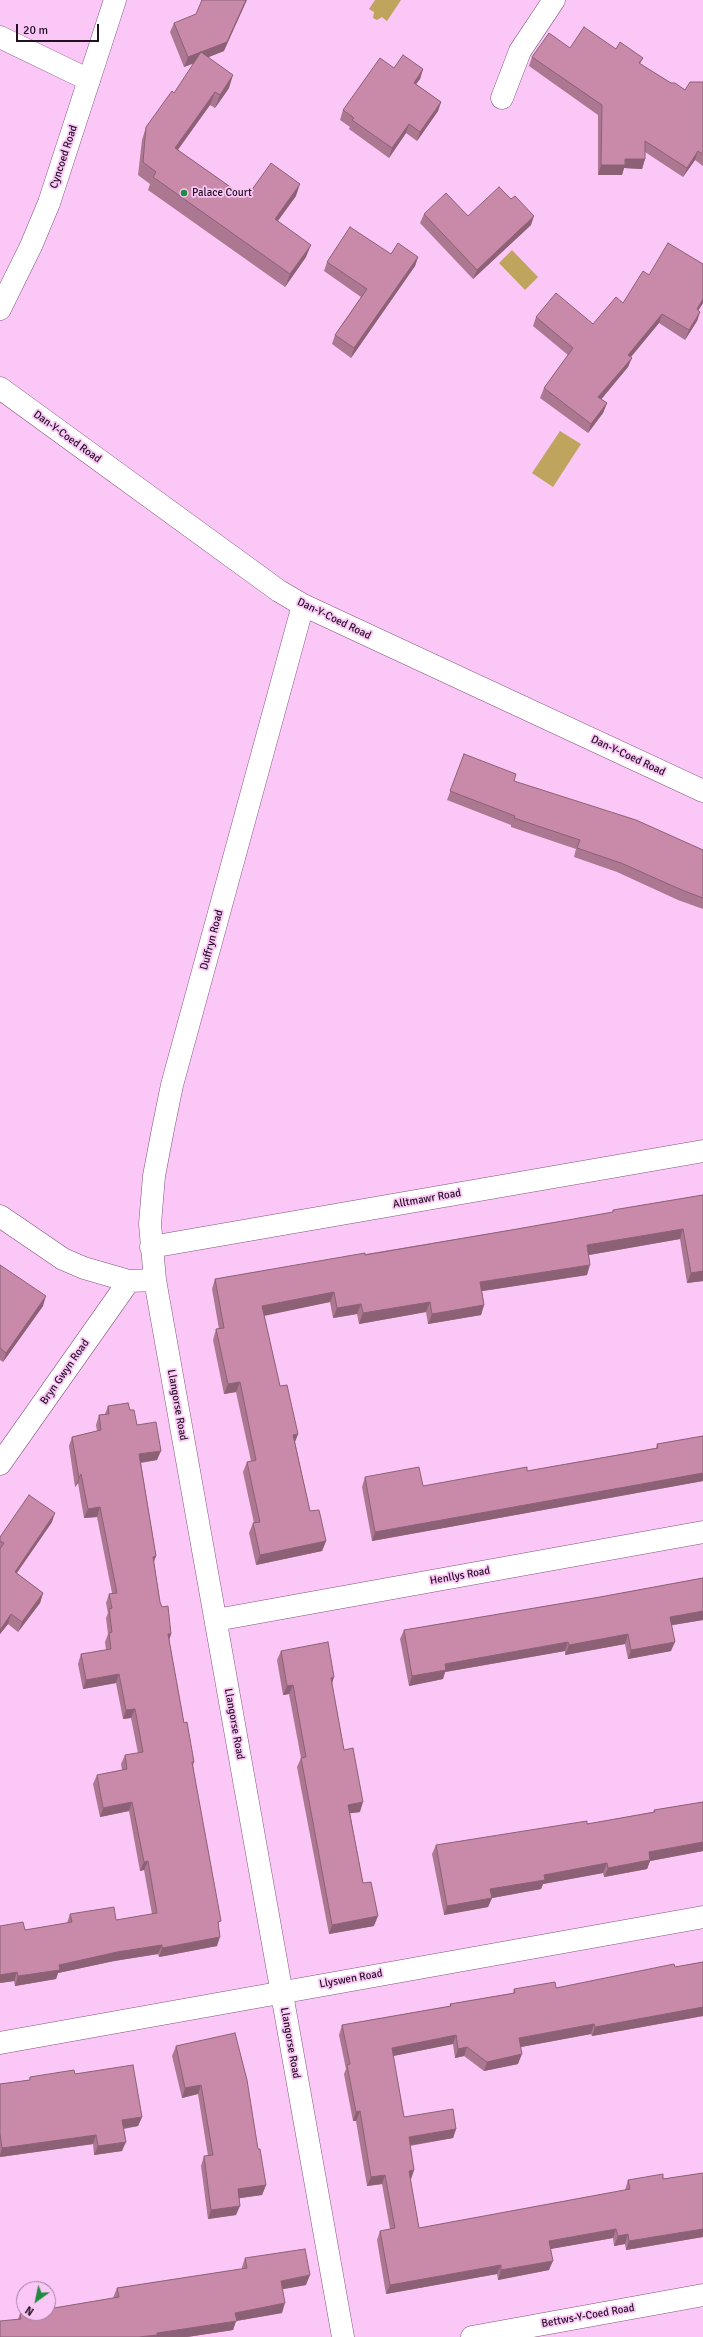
<!DOCTYPE html>
<html>
<head>
<meta charset="utf-8">
<style>
  body { margin:0 }
  #map { position:relative; width:703px; height:2337px; overflow:hidden; background:#fbc7f7; font-family:Signika,sans-serif }
  canvas { display:block }
  .north { position:absolute; left:16px; top:2281px; width:40px; height:40px; box-sizing:border-box; background:#fbc7f7; border:1px solid #a57ea2; border-radius:50%; rotate:213deg; font-size:11px; font-weight:700; line-height:16px; text-align:center; color:#231122 }
  .north::after { content:''; display:block; margin:auto; width:14px; height:18px; background:#1f8a41; clip-path:polygon(50% 0,100% 100%,50% 72%,0 100%) }
  .scale { position:absolute; left:16px; top:24px; width:83px; height:18px; box-sizing:border-box; border:2px solid #231122; border-top:0; padding-left:5px; font-size:12px; line-height:14px; white-space:nowrap; color:#231122; -webkit-text-stroke:3px #fbc7f7; paint-order:stroke }
</style>
</head>
<body>
<div id="map">
<canvas width="703" height="2337"></canvas>
<div class="north">N</div>
<div class="scale">20 m</div>
</div>
<script>
const c = document.querySelector('canvas').getContext('2d');
c.lineJoin = 'round';
function paint(path, color) { c.fillStyle = color; c.fill(path, 'evenodd'); }
const toPath = rows => new Path2D(rows.map(r => 'M' + r).join(''));
function trace(path, color, width, dash) { c.strokeStyle = color; c.lineWidth = width; c.lineCap = dash ? 'butt' : 'round'; c.setLineDash(dash || []); c.stroke(path); }
function drawText(font, color, halo, rows, align = 'center') {
  c.font = font + ' Signika,sans-serif'; c.lineWidth = 3.5; c.setLineDash([]); c.textBaseline = 'middle'; c.strokeStyle = halo; c.fillStyle = color; for (const [text, x, y, turn = 0] of rows) {
    c.save(); c.translate(x, y); c.rotate((+turn || 0) * Math.PI / 180); c.textAlign = isNaN(turn) ? turn : align; if (halo) c.strokeText(text, 0, 0); c.fillText(text, 0, 0); c.restore();
  }
}
paint(toPath([
  [375,0,401,0,387,21,382,17,377,20,373,18,374,12,369,9],
  [512,250,538,277,525,290,499,263],
  [560,431,581,444,553,487,532,473]
]), '#bfa45d');
const street = toPath([
  [0,37,89,80],
  [502,98,520,51,554,0],
  [0,388,279,591,303,605,703,791],
  [0,1216,63,1259,84,1268,129,1281,155,1280,343,2337],
  [151,1247,703,1151],
  [155,1280,150,1224,154,1176,163,1129,172,1085,303,605],
  [0,1464,129,1281],
  [216,1620,703,1532],
  [0,2043,703,1917],
  [472,2337,703,2295]
]);
const secondary = toPath([
  [0,309,31,246,49,203,115,0]
]);
trace(street, '#80547e', 23);
trace(secondary, '#80547e', 23);
trace(street, '#fff', 22);
trace(secondary, '#fff', 22);
paint(toPath([
  [174,23,224,51,208,57,229,88,215,108,210,105,178,150,246,198,296,196,278,221,306,257,285,287,148,190,150,184,138,175,142,140,146,127,174,93,195,63,184,67,170,32],
  [570,48,616,49,643,58,640,64,671,83,685,90,703,82,703,166,695,160,683,177,645,152,645,159,642,169,624,168,622,175,598,175,598,115,529,66,532,57],
  [394,68,423,69,420,79,416,84,441,102,438,111,417,141,406,133,389,158,349,129,350,127,340,120,343,110],
  [424,214,468,216,531,225,473,279,420,223],
  [418,257,415,266,351,358,332,344,335,335,361,297,324,271,327,262],
  [703,264,703,303,698,310,700,312,697,321,685,340,659,323,631,357,628,367,601,399,607,403,603,413,588,433,540,398,544,388,568,355,533,326,536,317,593,324,623,303,649,275],
  [464,754,514,781,703,850,703,909,678,900,617,872,574,857,576,849,511,827,511,825,447,800],
  [703,1195,703,1281,687,1283,680,1239,589,1255,587,1275,482,1291,484,1305,481,1315,428,1324,426,1312,359,1324,357,1314,333,1318,330,1302,264,1315,280,1386,298,1434,295,1442,310,1511,326,1541,322,1551,256,1565,249,1533,253,1523,254,1523,243,1472,247,1462,251,1461,236,1392,224,1394,213,1340,216,1329,219,1329,212,1289,215,1279,517,1229,612,1213,613,1210],
  [0,1265,43,1306,3,1362,0,1360],
  [108,1406,130,1410,137,1425,157,1460,141,1463,156,1556,154,1562,160,1602,171,1634,169,1640,184,1723,194,1762,193,1766,219,1926,217,1946,159,1957,158,1954,114,1961,58,1973,56,1979,15,1986,14,1981,0,1983,0,1926,25,1930,67,1923,70,1914,116,1920,152,1914,144,1870,140,1871,129,1811,100,1817,93,1784,97,1775,122,1770,121,1764,125,1755,138,1753,131,1718,123,1719,116,1683,83,1689,78,1664,81,1654,106,1650,105,1642,108,1634,106,1618,108,1613,106,1603,109,1594,112,1593,97,1517,84,1518,78,1483,75,1487,69,1446,72,1437,97,1431,96,1425,99,1415,105,1414],
  [703,1436,703,1481,372,1541,362,1487,365,1477,423,1486,527,1471,656,1448,657,1444],
  [52,1522,17,1573,43,1593,40,1603,18,1632,8,1624,0,1634,0,1537],
  [703,1578,703,1620,672,1625,671,1651,628,1659,625,1644,565,1655,565,1651,445,1672,443,1679,409,1686,400,1639,404,1630,600,1597],
  [281,1651,332,1684,344,1750,360,1812,350,1813,363,1883,374,1926,329,1934,297,1767,301,1758,289,1694,283,1695,277,1660],
  [703,1802,703,1851,650,1861,647,1869,604,1877,603,1873,543,1884,541,1889,492,1898,488,1907,444,1915,432,1854,436,1845,587,1824,653,1812,654,1810],
  [703,1962,703,2016,592,2036,591,2034,520,2047,518,2064,484,2071,464,2056,455,2058,453,2044,393,2056,404,2117,456,2129,453,2138,410,2146,414,2170,411,2179,410,2179,419,2228,625,2190,628,2180,663,2179,703,2173,703,2237,626,2250,625,2244,614,2246,613,2238,550,2249,549,2270,498,2280,497,2274,386,2294,377,2240,380,2231,390,2229,382,2184,367,2186,356,2121,353,2121,344,2074,346,2069,339,2035,342,2025,450,2006,450,2004,513,1993,514,1989,556,1988],
  [176,2046,258,2149,266,2185,262,2195,239,2198,236,2215,208,2219,201,2166,204,2156,208,2156,198,2094,182,2098,172,2056],
  [75,2074,142,2117,138,2126,124,2129,122,2151,94,2155,93,2144,0,2157,0,2084,29,2080,30,2077],
  [245,2258,306,2285,283,2289,282,2313,236,2321,233,2330,187,2337,0,2337,18,2319,20,2314,113,2298,117,2288,242,2269,242,2267]
]), '#ac7790');
paint(toPath([
  [246,0,247,0,224,51,184,67,188,57],
  [423,69,420,79,410,92,414,83],
  [233,75,229,88,215,108,220,95],
  [215,92,210,105,170,160,175,148],
  [441,102,438,111,417,141,420,132],
  [409,124,406,133,389,158,392,148],
  [698,151,695,160,683,177,687,168],
  [625,159,645,159,642,169,624,168,622,175,598,175,601,165],
  [300,184,296,196,270,231,275,219],
  [534,216,531,225,473,279,477,270],
  [311,245,306,257,285,287,290,274],
  [418,257,415,266,351,358,354,348],
  [703,299,703,303,693,319,697,309],
  [700,312,697,321,685,340,689,330],
  [662,314,659,323,625,364,628,355],
  [632,358,628,367,595,407,598,397],
  [607,403,603,413,588,433,591,424],
  [683,1229,680,1239,583,1256,587,1245],
  [590,1265,587,1275,476,1292,480,1282],
  [703,1271,703,1281,687,1283,691,1273],
  [334,1292,330,1302,259,1317,262,1306],
  [46,1296,43,1306,3,1362,6,1353],
  [430,1302,426,1312,359,1324,363,1313],
  [361,1304,357,1314,333,1318,337,1308],
  [484,1305,481,1315,428,1324,432,1314],
  [240,1382,236,1392,224,1394,228,1384],
  [298,1434,294,1444,293,1435],
  [161,1451,157,1460,136,1463,139,1454],
  [703,1473,703,1481,372,1541,375,1532],
  [81,1474,78,1483,75,1487,79,1478],
  [100,1507,97,1517,84,1518,88,1509],
  [55,1513,52,1522,11,1581,15,1572],
  [326,1541,322,1551,256,1565,260,1555],
  [156,1556,152,1565,153,1557],
  [43,1593,40,1603,18,1632,22,1622],
  [703,1611,703,1620,667,1626,670,1617],
  [11,1614,8,1624,0,1634,0,1630],
  [168,1634,171,1634,168,1643],
  [628,1634,625,1644,565,1655,569,1645],
  [568,1642,565,1651,445,1672,443,1679,409,1686,412,1676,445,1664],
  [675,1642,671,1651,628,1659,631,1650],
  [119,1674,116,1683,83,1689,86,1680],
  [334,1677,331,1687,331,1678],
  [293,1685,289,1694,283,1695,287,1686],
  [135,1709,131,1718,123,1719,126,1710],
  [132,1802,129,1811,100,1817,103,1808],
  [363,1802,360,1812,345,1814,348,1805],
  [703,1842,703,1851,650,1861,647,1869,604,1877,608,1868,649,1852],
  [148,1861,144,1870,140,1871,144,1862],
  [607,1863,603,1873,543,1884,541,1889,492,1898,488,1907,444,1915,447,1906,490,1889,544,1875],
  [378,1916,374,1926,329,1934,332,1925],
  [220,1937,217,1946,159,1957,162,1948],
  [162,1945,158,1954,114,1961,58,1973,56,1979,15,1986,18,1976,59,1965,117,1952],
  [17,1972,14,1981,0,1983,0,1975],
  [703,2007,703,2016,592,2036,595,2027],
  [594,2024,591,2034,516,2048,519,2038],
  [456,2035,453,2044,388,2057,392,2048],
  [467,2047,464,2056,455,2058,458,2049],
  [522,2054,518,2064,484,2071,487,2062],
  [201,2085,198,2094,182,2098,185,2088],
  [360,2111,356,2121,353,2121,356,2112],
  [142,2117,138,2126,119,2129,122,2120],
  [456,2129,453,2138,405,2146,409,2137],
  [96,2135,93,2144,0,2157,0,2155,2,2148],
  [126,2142,122,2151,94,2155,98,2146],
  [414,2170,411,2179,405,2180,409,2171],
  [385,2175,382,2184,367,2186,371,2177],
  [266,2185,262,2195,234,2199,238,2189],
  [240,2206,236,2215,208,2219,211,2210],
  [616,2229,613,2238,545,2250,549,2241],
  [703,2229,703,2237,626,2250,629,2241],
  [628,2234,625,2244,614,2246,618,2236],
  [553,2261,549,2270,498,2280,501,2270],
  [501,2265,497,2274,386,2294,390,2285],
  [310,2275,306,2285,278,2290,281,2281],
  [285,2303,282,2313,236,2321,233,2330,187,2337,139,2337,235,2313]
]), '#8c6176');
const building = toPath([
  [202,0,246,0,227,42,188,57,174,23,196,14,202,0],
  [584,27,616,49,620,42,643,58,639,63,671,83,675,83,685,90,690,82,703,82,703,154,698,151,687,168,645,141,645,159,625,159,625,165,601,165,602,105,532,57,549,33,570,48,584,27],
  [201,52,233,75,220,95,215,92,175,148,246,198,271,163,300,184,275,219,311,245,290,274,153,177,156,172,143,162,146,127,172,91,174,93,201,52],
  [403,55,423,69,414,83,441,102,420,132,409,124,392,148,352,120,354,118,343,110,380,58,394,68,403,55],
  [499,187,511,199,515,196,534,216,477,270,424,214,446,193,468,216,499,187],
  [350,227,391,254,398,243,418,257,354,348,335,335,367,289,327,262,350,227],
  [668,243,703,264,703,299,697,309,700,312,689,330,662,314,628,355,632,358,598,397,607,403,591,424,544,388,573,348,536,317,556,293,593,324,616,297,623,303,643,271,649,275,668,243],
  [464,754,516,774,514,781,636,820,703,850,703,898,682,890,621,863,577,848,580,840,514,818,515,816,450,791,464,754],
  [703,1195,703,1271,691,1273,683,1229,587,1245,590,1265,480,1282,484,1305,432,1314,430,1302,363,1313,361,1304,337,1308,334,1292,262,1306,280,1386,287,1385,298,1434,293,1435,310,1511,319,1510,326,1541,260,1555,253,1523,260,1522,247,1462,256,1460,240,1382,228,1384,216,1329,224,1328,215,1279,365,1253,365,1255,517,1229,613,1212,613,1210,703,1195],
  [0,1265,46,1296,6,1353,0,1348,0,1265],
  [128,1403,130,1410,134,1410,137,1425,156,1422,161,1451,139,1454,156,1556,153,1557,160,1602,162,1607,168,1606,171,1634,168,1634,184,1723,187,1722,194,1762,192,1762,221,1921,218,1922,220,1937,162,1948,162,1945,117,1952,59,1965,60,1970,18,1976,17,1972,0,1975,0,1926,23,1922,25,1930,72,1922,70,1914,114,1907,116,1920,157,1913,148,1861,144,1862,132,1802,103,1808,97,1775,127,1769,125,1755,143,1752,135,1709,126,1710,119,1674,86,1680,81,1654,111,1649,109,1633,112,1632,109,1609,112,1608,109,1594,117,1593,100,1507,88,1509,81,1474,79,1478,72,1437,101,1430,99,1415,109,1414,108,1406,128,1403],
  [703,1436,703,1473,375,1532,365,1477,419,1467,423,1486,527,1467,527,1471,658,1448,657,1444,703,1436],
  [29,1495,55,1513,15,1572,43,1593,22,1622,11,1614,0,1630,0,1549,4,1543,0,1541,0,1537,29,1495],
  [703,1578,703,1611,670,1617,675,1642,631,1650,628,1634,569,1645,568,1642,445,1664,446,1670,412,1676,404,1630,600,1597,703,1578],
  [328,1642,334,1677,331,1678,344,1750,353,1748,363,1802,348,1805,363,1883,371,1882,378,1916,332,1925,301,1758,306,1757,293,1685,287,1686,281,1651,328,1642],
  [703,1802,703,1842,649,1852,650,1860,608,1868,607,1863,544,1875,545,1880,490,1889,492,1898,447,1906,436,1845,587,1821,587,1824,655,1812,654,1810,703,1802],
  [703,1962,703,2007,595,2027,594,2024,519,2038,522,2054,487,2062,467,2047,458,2049,456,2035,392,2048,404,2117,453,2109,456,2129,409,2137,414,2170,409,2171,419,2228,630,2189,628,2180,663,2174,663,2179,703,2173,703,2229,629,2241,628,2234,618,2236,616,2229,549,2241,553,2261,501,2270,501,2265,390,2285,380,2231,395,2228,385,2175,371,2177,360,2111,356,2112,347,2065,350,2064,342,2025,451,2006,450,2004,515,1993,514,1989,555,1982,556,1988,674,1964,675,1967,703,1962],
  [235,2033,247,2080,258,2149,260,2149,266,2185,238,2189,240,2206,211,2210,204,2156,213,2155,201,2085,185,2088,176,2046,235,2033],
  [133,2065,142,2117,122,2120,126,2142,98,2146,96,2135,2,2148,0,2134,0,2084,30,2080,30,2077,74,2070,75,2074,133,2065],
  [305,2249,310,2275,281,2281,285,2303,235,2313,237,2321,157,2333,157,2335,139,2337,0,2337,0,2321,21,2319,20,2314,24,2313,48,2313,48,2309,119,2297,117,2288,247,2268,245,2258,305,2249]
]);
paint(building, '#c88aa8');
trace(building, '#8c6176', 1);
for (const [x, y, r, color] of [
  [184,193,4,"#1f8a41"]
]) { const dot = new Path2D(); dot.arc(x, y, r, 0, 2 * Math.PI); c.fillStyle = color; c.fill(dot); trace(dot, '#fbc7f7', 1.5); }
drawText('11px', '#231122', '#fbc7f7', [
  ["Cyncoed Road",64,157,-72],
  ["Dan-Y-Coed Road",67,437,36],
  ["Dan-Y-Coed Road",334,619,26],
  ["Dan-Y-Coed Road",628,756,25],
  ["Duffryn Road",212,940,-75],
  ["Alltmawr Road",427,1199,-10],
  ["Bryn Gwyn Road",65,1372,-55],
  ["Llangorse Road",177,1405,80],
  ["Henllys Road",460,1576,-10],
  ["Llangorse Road",234,1724,80],
  ["Llyswen Road",351,1979,-10],
  ["Llangorse Road",290,2043,80],
  ["Bettws-Y-Coed Road",588,2316,-10]
]);
drawText('11px', '#231122', '#fbc7f7', [
  ["Palace Court",192,193]
], 'left');
</script>
</body>
</html>
